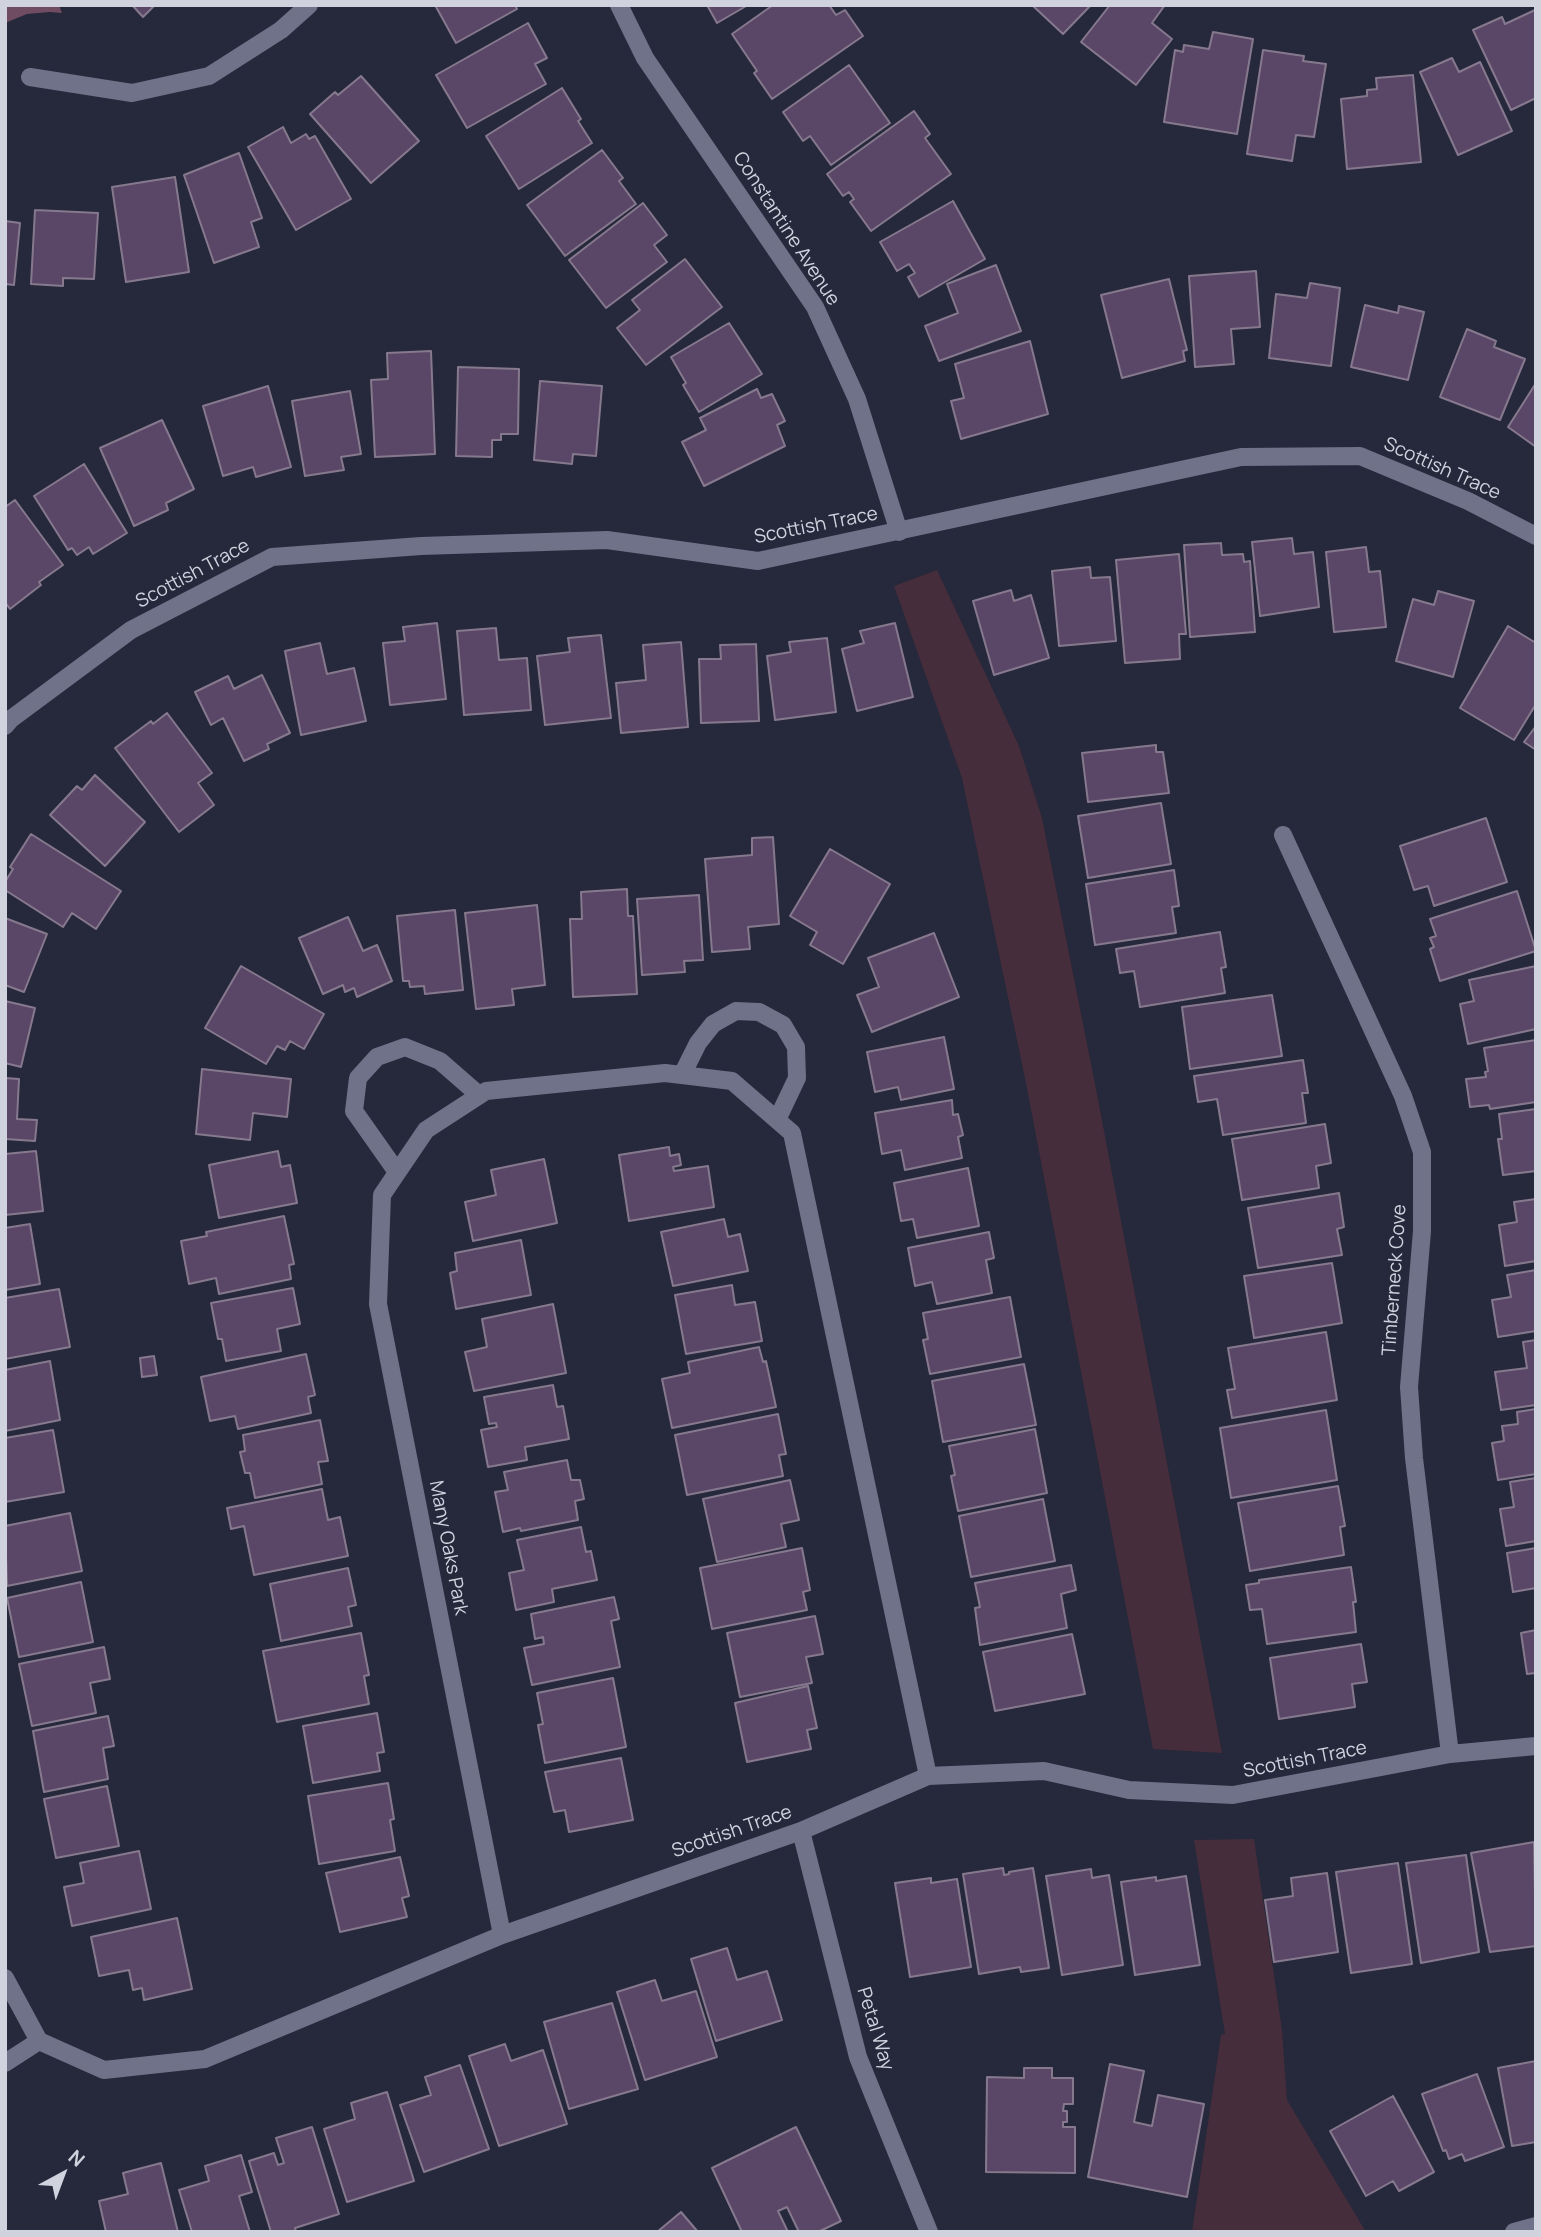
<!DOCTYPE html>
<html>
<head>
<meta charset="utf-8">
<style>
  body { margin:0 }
  #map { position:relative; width:1541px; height:2237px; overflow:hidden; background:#26283b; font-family:Manrope,sans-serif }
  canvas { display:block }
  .frame { position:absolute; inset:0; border:7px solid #d0d2de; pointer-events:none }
  .north { position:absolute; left:28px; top:2139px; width:70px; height:70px; -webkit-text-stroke:5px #26283b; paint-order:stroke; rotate:41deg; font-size:19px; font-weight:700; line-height:28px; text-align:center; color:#d0d2de }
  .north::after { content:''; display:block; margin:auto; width:24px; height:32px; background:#d0d2de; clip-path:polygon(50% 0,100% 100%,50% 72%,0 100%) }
</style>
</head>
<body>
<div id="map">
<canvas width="1541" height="2237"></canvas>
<div class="frame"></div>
<div class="north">N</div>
</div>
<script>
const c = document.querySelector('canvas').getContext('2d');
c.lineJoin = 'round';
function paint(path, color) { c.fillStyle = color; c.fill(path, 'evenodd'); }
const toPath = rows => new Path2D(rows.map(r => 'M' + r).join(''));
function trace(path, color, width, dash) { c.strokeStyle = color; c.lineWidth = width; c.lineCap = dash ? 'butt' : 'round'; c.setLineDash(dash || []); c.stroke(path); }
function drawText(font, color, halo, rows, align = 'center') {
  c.font = font + ' Manrope,sans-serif'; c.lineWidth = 6; c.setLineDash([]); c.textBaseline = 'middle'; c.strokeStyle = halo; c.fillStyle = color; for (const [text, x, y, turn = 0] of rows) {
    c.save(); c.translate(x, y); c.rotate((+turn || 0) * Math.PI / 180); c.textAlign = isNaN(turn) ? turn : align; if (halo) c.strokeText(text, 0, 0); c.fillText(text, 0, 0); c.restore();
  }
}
paint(toPath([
  [937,570,1019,746,1042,818,1096,1089,1222,1753,1153,1749,1026,1083,962,778,894,586],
  [1254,1839,1282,2030,1287,2100,1366,2232,1192,2232,1221,2035,1225,2034,1194,1840]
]), '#452d3b');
paint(toPath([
  [5,5,59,5,62,13,50,12,27,14,5,23]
]), '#6f4c61');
const building = toPath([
  [132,5,155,5,143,17,132,5],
  [435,5,515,5,517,9,456,43,435,5],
  [707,5,748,5,717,23,707,5],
  [773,5,829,5,836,15,845,10,863,36,772,99,754,73,757,71,732,34,773,5],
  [1032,5,1091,5,1063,34,1032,5],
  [1110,5,1165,5,1152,23,1172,39,1136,85,1081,42,1110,5],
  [1535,10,1536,98,1511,110,1473,30,1502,17,1505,24,1535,10],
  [528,23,547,58,535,64,546,84,467,128,436,75,528,23],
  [1213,32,1253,39,1237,134,1164,122,1175,50,1183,52,1184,45,1209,49,1213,32],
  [1263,50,1304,56,1303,61,1326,64,1314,137,1296,135,1292,161,1247,154,1263,50],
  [1452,58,1459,72,1480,62,1512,131,1458,155,1420,72,1452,58],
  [849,65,890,123,831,165,810,136,803,141,783,112,849,65],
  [1413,75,1421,162,1347,169,1341,99,1367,96,1367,90,1377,89,1376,78,1413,75],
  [361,76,419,141,371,183,310,114,335,92,338,95,361,76],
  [562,88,581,119,578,121,592,143,519,189,486,136,562,88],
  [914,111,930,134,925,138,951,174,871,231,850,202,854,199,849,192,843,196,827,174,914,111],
  [283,127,291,143,306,134,309,139,315,136,351,199,296,230,248,147,283,127],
  [602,150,623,178,619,181,636,204,565,256,527,205,602,150],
  [239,153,262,218,251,222,259,247,214,263,184,175,239,153],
  [175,177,189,272,126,282,112,187,175,177],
  [953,201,985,259,919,297,908,277,915,273,909,264,897,271,880,242,953,201],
  [643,203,667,235,654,245,667,262,606,308,569,260,643,203],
  [35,210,98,213,94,279,63,278,63,286,31,284,35,210],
  [5,221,20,223,14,285,5,284,5,221],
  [685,259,722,307,646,365,617,328,640,310,632,300,685,259],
  [996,265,1021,331,939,361,925,326,958,313,947,284,996,265],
  [1256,271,1260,327,1231,329,1234,364,1195,367,1189,276,1256,271],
  [1169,279,1187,350,1183,351,1185,361,1122,378,1101,295,1169,279],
  [1310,283,1340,288,1331,366,1269,358,1276,294,1307,298,1310,283],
  [1365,305,1398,313,1399,306,1424,312,1408,380,1351,367,1365,305],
  [729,323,762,374,699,412,683,385,686,383,671,357,729,323],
  [1467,329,1496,341,1494,347,1525,359,1500,420,1440,397,1467,329],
  [1030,341,1048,414,961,439,951,401,964,398,955,364,1030,341],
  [431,351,435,454,375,457,371,380,388,379,387,353,431,351],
  [458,367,519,369,518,434,501,434,501,440,492,440,492,457,456,456,458,367],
  [540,381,602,386,596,456,573,454,572,464,534,460,540,381],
  [1536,383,1536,447,1508,427,1536,383],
  [268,386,291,467,256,477,253,467,223,476,203,406,268,386],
  [757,389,761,398,772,394,785,421,777,425,785,446,704,486,682,442,706,430,700,418,757,389],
  [350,391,361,454,341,457,344,470,305,476,292,401,350,391],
  [162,420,194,489,166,503,168,510,134,526,100,448,162,420],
  [84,464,127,533,93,554,89,547,77,555,72,548,68,550,34,496,84,464],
  [15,500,63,565,39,582,41,585,10,609,5,602,5,507,15,500],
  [1292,538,1294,554,1313,552,1319,607,1260,616,1252,542,1292,538],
  [1221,543,1222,555,1243,554,1244,562,1250,561,1255,632,1190,637,1184,545,1221,543],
  [1366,547,1369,572,1380,571,1386,627,1334,632,1326,552,1366,547],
  [1179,554,1186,634,1179,634,1180,659,1125,663,1116,560,1179,554],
  [1090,567,1091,578,1110,577,1116,641,1059,646,1052,571,1090,567],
  [1011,590,1014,601,1031,595,1049,658,994,675,973,601,1011,590],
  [1438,591,1474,601,1453,677,1396,661,1413,599,1434,605,1438,591],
  [437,623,446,699,390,705,383,643,405,641,403,627,437,623],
  [895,623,913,697,857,711,842,649,864,643,860,631,895,623],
  [1508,626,1536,643,1536,704,1514,740,1460,708,1508,626],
  [496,628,499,660,527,658,531,710,464,715,457,631,496,628],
  [601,635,611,718,545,725,537,656,570,652,568,638,601,635],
  [827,638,836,712,775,720,767,656,791,652,789,642,827,638],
  [681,642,688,727,621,733,616,683,646,680,643,645,681,642],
  [320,643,327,674,354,668,366,721,301,735,285,651,320,643],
  [756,644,759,721,701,723,699,659,721,659,720,645,756,644],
  [262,675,290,733,267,744,269,749,244,761,223,718,211,725,195,692,228,676,234,689,262,675],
  [167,713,212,773,198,783,214,805,179,832,115,748,151,721,153,724,167,713],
  [1536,726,1536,750,1524,742,1536,726],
  [1156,745,1156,752,1163,752,1169,793,1088,802,1082,753,1156,745],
  [95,775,145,822,105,866,50,815,77,786,82,790,95,775],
  [1161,803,1171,864,1088,878,1078,816,1161,803],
  [1486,818,1507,882,1434,906,1428,886,1414,890,1400,846,1486,818],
  [31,834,121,891,96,929,72,913,63,927,5,890,5,882,13,869,10,867,31,834],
  [773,837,779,924,748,927,750,949,712,952,705,859,752,855,752,838,773,837],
  [830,849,890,884,843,964,810,945,817,932,790,916,830,849],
  [1174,870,1179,906,1172,907,1176,933,1095,945,1086,884,1174,870],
  [627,889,628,916,633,916,637,994,573,997,570,919,582,919,581,892,627,889],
  [1517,891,1536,951,1440,981,1430,949,1434,947,1430,938,1436,936,1430,919,1517,891],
  [699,895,703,960,684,961,685,972,642,975,637,899,699,895],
  [537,905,545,985,512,989,514,1005,476,1009,465,913,537,905],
  [455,910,463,990,425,994,424,986,410,987,409,981,403,981,397,916,455,910],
  [348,917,363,951,377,945,392,981,357,997,354,988,345,992,343,985,323,994,299,938,348,917],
  [5,918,47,934,24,992,5,985,5,918],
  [1220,932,1226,967,1221,968,1225,993,1140,1007,1134,971,1120,973,1116,949,1220,932],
  [934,933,959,997,872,1032,857,995,879,987,868,958,934,933],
  [241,966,324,1014,304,1049,290,1041,285,1050,277,1046,266,1064,205,1028,241,966],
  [1536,966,1536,1029,1468,1044,1460,1004,1474,1001,1469,980,1536,966],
  [1272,995,1282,1056,1190,1069,1182,1007,1272,995],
  [5,1001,35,1008,21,1067,5,1063,5,1001],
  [944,1037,954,1089,901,1100,898,1087,875,1092,867,1052,944,1037],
  [1536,1040,1536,1102,1490,1109,1489,1105,1470,1107,1466,1079,1486,1077,1485,1072,1488,1071,1484,1048,1536,1040],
  [1303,1060,1308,1093,1302,1093,1306,1123,1223,1135,1217,1099,1198,1102,1194,1076,1303,1060],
  [202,1069,291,1079,287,1117,253,1113,250,1140,196,1134,202,1069],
  [5,1078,19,1079,17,1119,37,1120,35,1141,5,1139,5,1078],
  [952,1100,953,1115,958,1114,963,1135,958,1137,962,1158,905,1170,901,1150,882,1154,875,1113,952,1100],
  [1536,1109,1536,1171,1503,1175,1498,1139,1502,1139,1499,1114,1536,1109],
  [1325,1124,1331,1163,1316,1166,1319,1188,1242,1200,1232,1139,1325,1124],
  [669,1147,670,1156,679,1154,681,1165,673,1167,674,1171,708,1166,714,1207,629,1221,619,1155,669,1147],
  [36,1151,43,1211,5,1215,5,1154,36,1151],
  [278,1151,281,1167,290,1165,297,1203,219,1218,209,1165,278,1151],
  [544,1159,557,1223,473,1241,465,1202,496,1195,491,1170,544,1159],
  [968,1168,979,1226,917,1238,913,1219,901,1221,894,1183,968,1168],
  [1339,1193,1344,1227,1337,1229,1342,1255,1258,1268,1248,1208,1339,1193],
  [1536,1199,1536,1261,1505,1266,1499,1225,1517,1222,1514,1202,1536,1199],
  [284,1216,294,1264,289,1265,291,1279,219,1294,216,1278,189,1284,181,1241,207,1236,206,1232,284,1216],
  [724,1219,728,1237,740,1234,748,1271,673,1286,661,1232,724,1219],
  [30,1224,40,1284,5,1290,5,1228,30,1224],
  [989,1232,994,1258,986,1260,992,1293,937,1304,932,1282,915,1286,908,1248,989,1232],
  [521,1240,531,1295,456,1309,450,1273,457,1271,455,1253,521,1240],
  [1332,1263,1342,1323,1254,1338,1244,1276,1332,1263],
  [1536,1270,1536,1331,1498,1337,1492,1300,1511,1297,1507,1275,1536,1270],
  [732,1285,735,1305,755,1302,762,1341,686,1354,675,1295,732,1285],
  [293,1288,300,1324,277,1329,281,1351,226,1361,222,1339,218,1339,211,1303,293,1288],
  [59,1289,70,1347,5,1359,5,1298,59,1289],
  [1010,1297,1021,1357,930,1374,923,1340,928,1339,923,1313,1010,1297],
  [553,1304,566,1373,474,1391,465,1352,487,1347,482,1319,553,1304],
  [1326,1332,1337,1400,1232,1418,1227,1390,1235,1389,1228,1348,1326,1332],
  [1536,1340,1536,1405,1501,1410,1495,1372,1527,1368,1523,1342,1536,1340],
  [759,1347,763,1362,766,1361,776,1407,672,1428,662,1379,690,1373,688,1362,759,1347],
  [306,1354,315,1395,308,1397,311,1413,238,1429,235,1416,210,1421,201,1377,306,1354],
  [154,1356,157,1375,142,1377,140,1358,154,1356],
  [50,1361,60,1420,5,1431,5,1370,50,1361],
  [1024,1364,1036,1425,943,1442,932,1381,1024,1364],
  [553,1385,557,1407,563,1406,569,1439,525,1447,527,1460,488,1467,481,1430,497,1427,496,1423,489,1424,484,1397,553,1385],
  [1536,1409,1536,1474,1498,1480,1492,1443,1504,1441,1502,1426,1518,1424,1517,1412,1536,1409],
  [1326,1410,1337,1480,1231,1498,1220,1428,1326,1410],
  [778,1414,786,1454,779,1455,783,1476,687,1495,675,1435,778,1414],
  [320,1420,328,1461,318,1462,322,1484,255,1498,250,1473,245,1473,240,1452,245,1451,243,1435,320,1420],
  [1035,1429,1047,1493,958,1511,951,1476,955,1475,949,1446,1035,1429],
  [53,1430,64,1492,5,1502,5,1438,53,1430],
  [567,1460,571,1480,580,1480,584,1499,575,1501,578,1520,521,1531,520,1528,503,1532,495,1492,508,1490,504,1472,567,1460],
  [1536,1478,1536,1541,1506,1546,1500,1509,1514,1507,1510,1482,1536,1478],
  [790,1480,799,1520,781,1524,786,1547,717,1562,703,1499,790,1480],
  [1338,1486,1345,1526,1340,1527,1344,1555,1250,1571,1238,1503,1338,1486],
  [322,1489,328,1520,340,1517,348,1556,254,1575,244,1526,231,1529,227,1508,322,1489],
  [1043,1499,1055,1561,971,1577,959,1516,1043,1499],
  [70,1513,82,1571,7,1586,5,1526,70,1513],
  [581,1527,586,1552,591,1551,597,1580,552,1589,554,1602,516,1610,509,1573,524,1570,517,1540,581,1527],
  [802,1548,810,1590,803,1592,807,1610,712,1629,700,1568,802,1548],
  [1536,1548,1536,1588,1513,1592,1507,1553,1536,1548],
  [1071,1565,1076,1590,1061,1594,1067,1628,980,1645,975,1608,980,1607,975,1583,1071,1565],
  [1351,1567,1356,1602,1353,1602,1356,1632,1267,1644,1262,1609,1250,1610,1246,1585,1259,1583,1259,1580,1351,1567],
  [348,1568,356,1605,348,1607,352,1626,281,1641,270,1584,348,1568],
  [81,1582,93,1642,19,1657,7,1598,81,1582],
  [614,1597,619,1619,611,1621,620,1667,532,1685,524,1648,544,1644,543,1637,535,1639,531,1614,614,1597],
  [815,1616,823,1654,806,1657,812,1683,740,1697,727,1633,815,1616],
  [1536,1630,1536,1673,1527,1674,1521,1633,1536,1630],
  [361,1633,369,1675,364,1676,369,1704,277,1722,263,1651,361,1633],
  [1072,1634,1085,1694,995,1711,983,1652,1072,1634],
  [1361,1644,1367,1682,1352,1684,1355,1707,1279,1719,1270,1658,1361,1644],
  [104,1647,110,1679,90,1683,96,1713,32,1726,19,1664,104,1647],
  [613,1678,626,1747,545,1763,538,1725,543,1724,537,1693,613,1678],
  [808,1686,817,1728,807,1730,811,1749,747,1762,735,1703,808,1686],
  [377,1713,384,1752,377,1753,380,1771,313,1783,303,1726,377,1713],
  [108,1716,114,1746,103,1748,108,1779,44,1792,33,1731,108,1716],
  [621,1758,633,1820,569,1832,565,1810,554,1812,545,1772,621,1758],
  [388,1783,394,1819,390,1820,395,1851,319,1864,308,1796,388,1783],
  [107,1786,119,1846,56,1858,44,1799,107,1786],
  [1534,1842,1536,1946,1490,1952,1471,1853,1534,1842],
  [139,1851,151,1909,72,1926,64,1887,84,1883,80,1863,139,1851],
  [1466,1855,1479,1952,1421,1963,1406,1863,1466,1855],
  [400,1857,409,1896,402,1898,407,1917,340,1932,326,1873,400,1857],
  [1398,1863,1412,1964,1351,1973,1336,1872,1398,1863],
  [1003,1868,1004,1875,1009,1874,1009,1872,1033,1868,1049,1968,1021,1972,1020,1967,979,1974,963,1874,1003,1868],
  [1091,1869,1092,1878,1109,1875,1123,1965,1062,1975,1046,1876,1091,1869],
  [1327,1873,1338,1952,1274,1962,1265,1900,1293,1896,1291,1878,1327,1873],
  [1186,1876,1200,1965,1135,1975,1121,1882,1156,1877,1156,1881,1186,1876],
  [931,1878,931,1883,957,1879,971,1967,910,1977,895,1883,931,1878],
  [177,1918,192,1989,144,2000,142,1988,133,1990,129,1970,99,1976,91,1937,177,1918],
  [727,1948,737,1980,767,1971,782,2020,716,2041,691,1959,727,1948],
  [655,1980,662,2001,696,1991,717,2057,645,2080,617,1992,655,1980],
  [612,2003,638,2089,569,2109,544,2022,612,2003],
  [505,2044,511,2061,543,2050,567,2124,499,2146,469,2056,505,2044],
  [1536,2061,1536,2142,1512,2146,1498,2068,1536,2061],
  [1110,2064,1144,2071,1134,2122,1152,2126,1158,2095,1204,2104,1187,2197,1088,2177,1110,2064],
  [460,2065,489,2149,424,2172,400,2105,431,2095,425,2077,460,2065],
  [1024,2068,1052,2068,1052,2078,1073,2078,1073,2104,1064,2104,1063,2111,1067,2111,1067,2122,1063,2122,1063,2127,1075,2127,1075,2173,986,2172,987,2077,1024,2078,1024,2068],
  [1477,2074,1504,2147,1465,2161,1462,2154,1449,2159,1446,2150,1443,2151,1422,2094,1477,2074],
  [387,2092,414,2181,347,2202,324,2129,355,2119,351,2103,387,2092],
  [1393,2096,1434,2172,1399,2191,1393,2181,1366,2196,1330,2131,1393,2096],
  [312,2127,339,2214,295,2228,296,2232,271,2232,249,2161,274,2153,278,2165,284,2163,276,2138,312,2127],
  [796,2127,841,2221,818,2232,799,2232,787,2207,778,2211,788,2232,742,2232,712,2168,796,2127],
  [241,2155,252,2192,239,2196,250,2232,192,2232,179,2190,209,2181,205,2166,241,2155],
  [161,2163,178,2232,106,2232,99,2201,128,2194,123,2173,161,2163],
  [681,2212,698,2232,657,2232,681,2212]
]);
paint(building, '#5a4767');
trace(building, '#86798e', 2);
trace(toPath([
  [619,5,645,58,815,307,857,399,899,532],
  [30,77,132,93,209,76,281,30,309,5],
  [5,726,11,719,131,630,272,557,421,546,607,540,758,561,1241,457,1360,456,1468,501,1536,536],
  [1283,835,1403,1096,1422,1152,1422,1231,1409,1387,1414,1458,1450,1754],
  [682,1075,698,1043,713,1024,736,1011,759,1012,783,1025,796,1047,797,1078,777,1120],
  [397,1172,354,1111,358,1078,377,1057,405,1047,440,1061,479,1095],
  [801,1831,858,2057,929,2232],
  [502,1935,378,1304,382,1195,426,1130,486,1091,665,1073,732,1081,792,1133,928,1776],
  [5,1978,39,2041,104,2070,205,2059,502,1935,801,1831,928,1776,1044,1771,1129,1790,1233,1795,1450,1754,1536,1746],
  [5,2063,39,2041],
  [1514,2232,1536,2226]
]), '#707289', 18);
drawText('19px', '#d0d2de', '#26283b', [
  ["Constantine Avenue",786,229,57],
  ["Scottish Trace",1442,469,24],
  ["Scottish Trace",816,526,-11],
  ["Scottish Trace",193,574,-28],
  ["Timberneck Cove",1395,1280,-86],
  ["Many Oaks Park",448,1548,79],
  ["Scottish Trace",1305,1760,-11],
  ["Scottish Trace",732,1832,-19],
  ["Petal Way",875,2029,73]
]);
</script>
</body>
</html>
